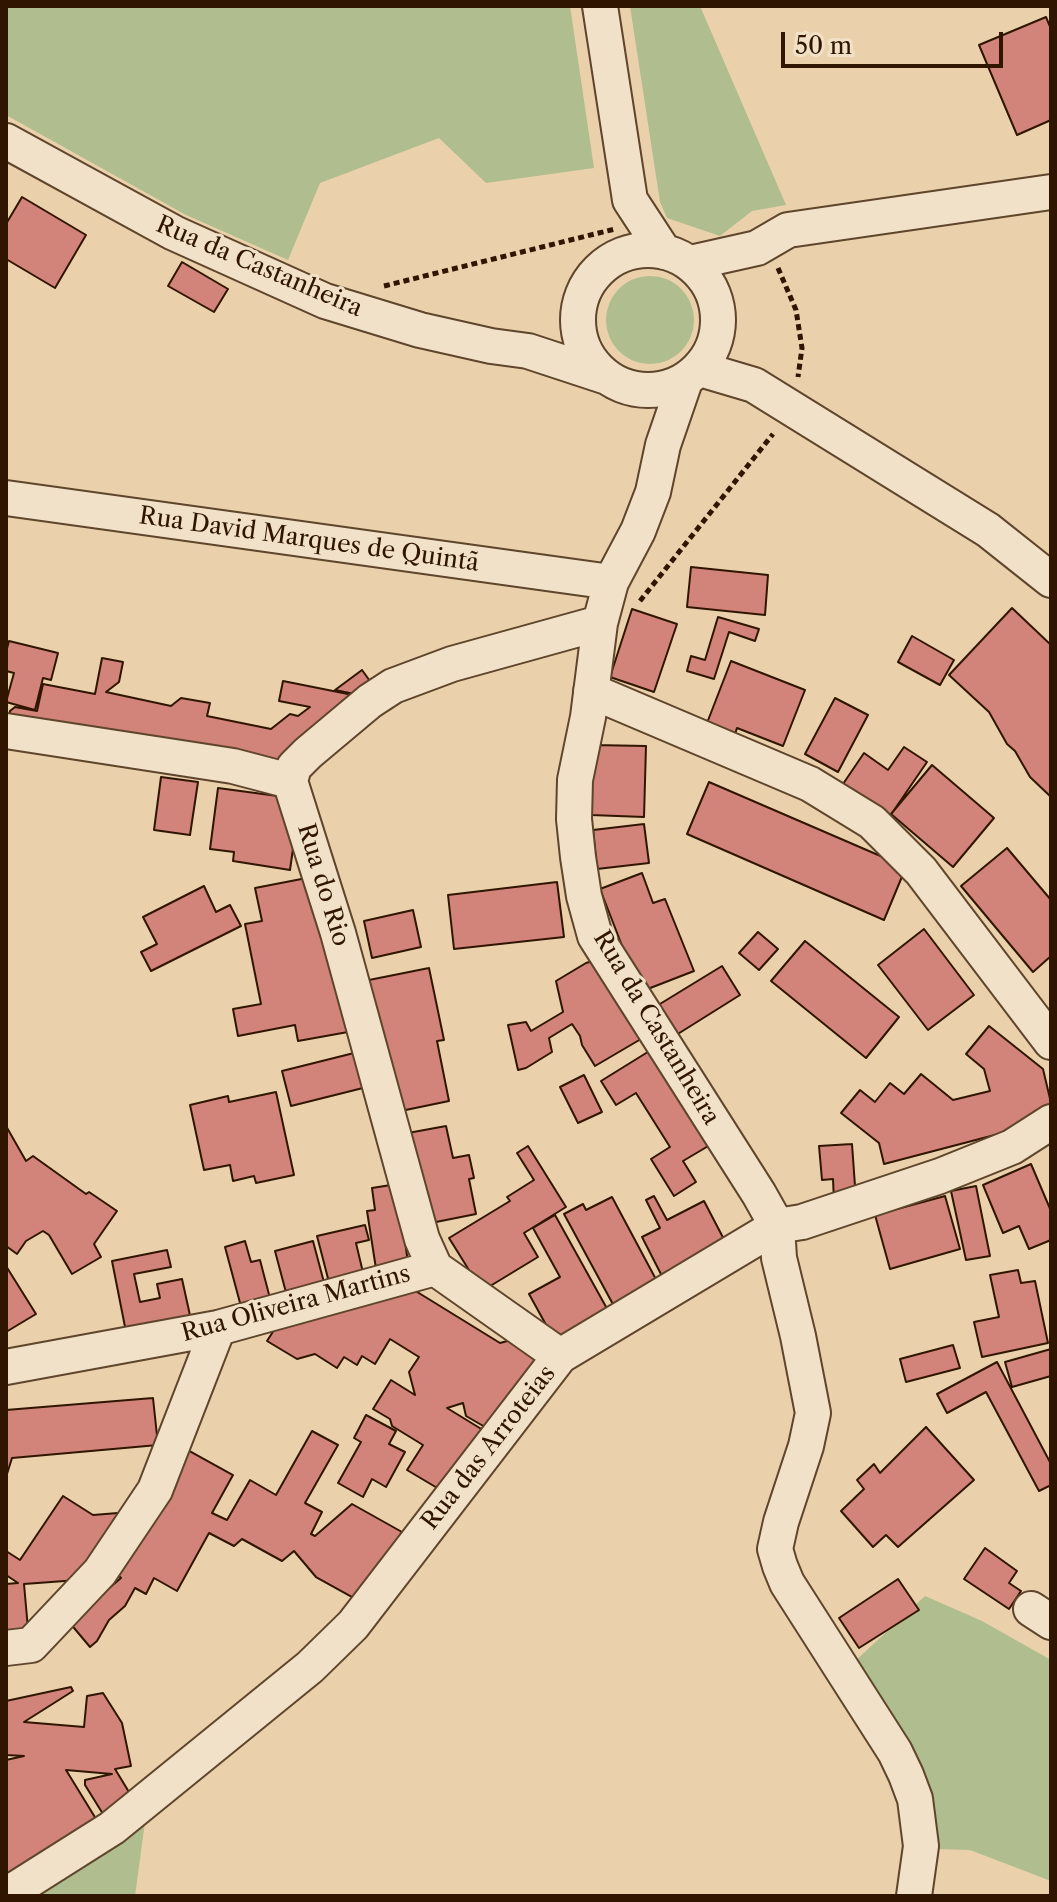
<!DOCTYPE html>
<html>
<head>
<meta charset="utf-8">
<style>
  body { margin:0 }
  #map { position:relative; width:1057px; height:1902px; overflow:hidden; background:#ead1ab; font-family:"Libre Caslon Text",serif }
  canvas { display:block }
  .frame { position:absolute; inset:0; border:8px solid #301600; pointer-events:none }
  .scale { position:absolute; left:781px; top:32px; width:222px; height:36px; box-sizing:border-box; border:4px solid #301600; border-top:0; padding-left:10px; font-size:24px; line-height:28px; white-space:nowrap; color:#301600; -webkit-text-stroke:6px #f1e1c8; paint-order:stroke }
</style>
</head>
<body>
<div id="map">
<canvas width="1057" height="1902"></canvas>
<div class="frame"></div>
<div class="scale">50 m</div>
</div>
<script>
const c = document.querySelector('canvas').getContext('2d');
c.lineJoin = 'round';
function paint(path, color) { c.fillStyle = color; c.fill(path, 'evenodd'); }
const toPath = rows => new Path2D(rows.map(r => 'M' + r).join(''));
function trace(path, color, width, dash) { c.strokeStyle = color; c.lineWidth = width; c.lineCap = dash ? 'butt' : 'round'; c.setLineDash(dash || []); c.stroke(path); }
function drawText(font, color, halo, rows, align = 'center') {
  c.font = font + ' "Libre Caslon Text",serif'; c.lineWidth = 6; c.setLineDash([]); c.textBaseline = 'middle'; c.strokeStyle = halo; c.fillStyle = color; for (const [text, x, y, turn = 0] of rows) {
    c.save(); c.translate(x, y); c.rotate((+turn || 0) * Math.PI / 180); c.textAlign = isNaN(turn) ? turn : align; if (halo) c.strokeText(text, 0, 0); c.fillText(text, 0, 0); c.restore();
  }
}
paint(toPath([
  [6,6,570,6,594,168,486,183,439,138,320,183,288,260,186,215,6,115],
  [630,6,700,6,786,205,752,211,720,236,667,218,660,202],
  '606 320a44 44 0 1 1 88 0a44 44 0 1 1-88 0Z',
  [925,1596,982,1621,1051,1660,1051,1881,970,1850,934,1849,852,1664],
  [145,1822,135,1896,32,1896]
]), '#b0bd8e');
const building = toPath([
  [1046,17,1051,29,1051,120,1017,135,979,45,1046,17],
  [22,197,86,235,55,288,6,259,6,224,22,197],
  [182,262,228,289,214,312,168,286,182,262],
  [691,567,768,575,765,615,687,607,691,567],
  [1012,608,1051,645,1051,797,1030,777,1015,751,1007,744,989,712,949,675,1012,608],
  [632,609,677,624,654,692,610,677,632,609],
  [718,617,759,629,755,641,729,632,714,679,687,671,691,656,705,660,718,617],
  [912,636,954,660,940,685,898,662,912,636],
  [9,641,58,653,51,680,43,678,35,710,6,702,14,673,6,671,6,652,9,641],
  [102,658,123,662,119,682,106,692,171,706,181,698,210,703,207,716,271,729,290,714,298,716,310,707,279,701,283,681,348,694,357,706,271,773,8,721,10,711,15,707,37,711,43,684,95,694,102,658],
  [731,661,805,690,783,746,737,728,735,734,707,723,731,661],
  [362,670,375,688,364,696,335,690,362,670],
  [835,698,868,715,838,772,805,754,835,698],
  [593,745,646,746,644,817,591,815,593,745],
  [904,747,927,762,890,816,843,784,864,753,888,770,904,747],
  [932,765,994,818,953,867,891,814,932,765],
  [161,777,198,782,190,835,154,830,161,777],
  [709,782,906,867,884,920,687,834,709,782],
  [218,788,300,799,290,870,233,861,234,852,210,849,218,788],
  [644,824,649,863,597,869,593,830,644,824],
  [1007,848,1051,900,1051,956,1033,972,961,886,1007,848],
  [642,873,653,903,665,899,694,971,640,992,600,889,642,873],
  [317,876,348,1032,298,1041,295,1025,238,1036,233,1009,261,1004,245,924,262,921,255,888,317,876],
  [557,882,564,937,454,949,448,895,557,882],
  [204,886,216,912,230,905,241,926,151,971,141,952,157,944,143,917,204,886],
  [413,910,421,947,372,958,364,921,413,910],
  [924,929,974,995,928,1030,878,965,924,929],
  [758,932,778,949,759,970,739,953,758,932],
  [805,941,899,1017,866,1058,771,981,805,941],
  [596,960,641,1039,595,1066,582,1045,580,1036,572,1024,549,1038,552,1052,526,1068,518,1070,508,1025,526,1022,531,1031,563,1012,556,981,586,963,596,960],
  [722,966,740,995,673,1037,655,1007,722,966],
  [429,968,444,1040,437,1041,449,1101,396,1112,369,980,429,968],
  [989,1026,1043,1069,1051,1103,1033,1125,884,1164,879,1143,841,1113,860,1090,875,1102,890,1083,904,1094,921,1074,953,1100,990,1091,984,1069,966,1054,989,1026],
  [651,1050,710,1145,683,1161,696,1182,674,1196,651,1159,670,1147,636,1093,616,1105,601,1081,651,1050],
  [358,1052,367,1087,291,1106,282,1071,358,1052],
  [584,1075,602,1112,578,1123,560,1087,584,1075],
  [276,1092,294,1175,256,1183,254,1176,233,1181,230,1165,204,1170,190,1105,228,1096,229,1102,276,1092],
  [6,1126,26,1161,33,1156,86,1194,89,1192,117,1211,94,1244,101,1257,72,1274,49,1235,43,1231,26,1241,17,1254,6,1246,6,1126],
  [446,1126,453,1158,469,1155,474,1178,469,1179,476,1214,426,1224,408,1133,446,1126],
  [852,1144,856,1200,834,1202,833,1179,822,1180,819,1146,852,1144],
  [528,1146,566,1207,524,1233,538,1257,482,1291,449,1238,510,1201,507,1197,534,1180,517,1153,528,1146],
  [1031,1164,1051,1211,1051,1240,1029,1249,1019,1226,1003,1233,983,1185,1031,1164],
  [397,1184,409,1270,377,1275,367,1211,375,1210,372,1188,397,1184],
  [976,1186,990,1256,966,1260,951,1191,976,1186],
  [654,1196,667,1220,704,1201,729,1249,665,1282,642,1237,660,1228,646,1200,654,1196],
  [945,1196,960,1249,890,1269,875,1215,945,1196],
  [612,1197,659,1285,615,1308,564,1214,583,1204,586,1210,612,1197],
  [555,1215,610,1314,556,1343,529,1294,560,1277,533,1228,555,1215],
  [365,1225,369,1240,356,1243,365,1281,331,1290,317,1236,365,1225],
  [245,1241,251,1262,260,1260,272,1306,243,1314,225,1247,245,1241],
  [313,1241,326,1290,288,1300,275,1251,313,1241],
  [167,1250,171,1267,134,1274,140,1302,160,1298,157,1284,182,1279,193,1329,128,1342,112,1261,167,1250],
  [6,1266,36,1314,6,1332,6,1266],
  [1018,1270,1021,1283,1035,1281,1048,1343,982,1357,974,1322,999,1317,990,1275,1018,1270],
  [414,1290,500,1343,511,1340,537,1356,492,1431,466,1416,463,1403,447,1408,483,1430,444,1492,407,1470,423,1445,392,1426,390,1419,373,1409,391,1380,415,1395,409,1372,419,1357,390,1339,375,1364,362,1356,357,1365,344,1357,337,1368,315,1354,297,1359,267,1341,276,1327,414,1290],
  [953,1345,960,1368,906,1382,900,1359,953,1345],
  [1051,1349,1051,1376,1012,1387,1005,1362,1051,1349],
  [997,1362,1051,1464,1051,1485,1039,1491,986,1392,947,1413,937,1394,997,1362],
  [153,1398,158,1445,12,1458,6,1477,6,1410,153,1398],
  [366,1415,396,1431,389,1444,405,1452,386,1487,372,1479,363,1497,338,1483,361,1442,354,1438,366,1415],
  [926,1427,974,1480,898,1547,886,1535,873,1547,841,1511,864,1489,857,1480,874,1464,880,1473,926,1427],
  [312,1431,338,1445,305,1503,322,1512,311,1534,315,1536,352,1504,402,1532,363,1603,316,1577,294,1551,282,1561,242,1539,234,1546,209,1533,177,1591,154,1578,146,1594,135,1588,125,1606,109,1620,97,1641,90,1647,69,1622,121,1578,116,1573,186,1449,233,1475,212,1513,227,1520,250,1480,276,1495,312,1431],
  [63,1496,93,1515,118,1513,119,1526,92,1579,24,1584,29,1640,6,1642,6,1584,18,1583,6,1575,6,1551,20,1560,63,1496],
  [985,1548,1017,1571,1009,1583,1021,1591,1009,1609,964,1579,985,1548],
  [898,1579,919,1610,859,1648,839,1618,898,1579],
  [71,1687,73,1691,24,1722,84,1727,87,1696,103,1693,122,1723,131,1766,115,1769,132,1797,103,1814,85,1785,85,1780,112,1774,66,1770,101,1827,6,1886,6,1760,24,1756,6,1755,6,1701,71,1687]
]);
paint(building, '#d2837a');
trace(building, '#301600', 2);
const minor = toPath([
  [600,6,630,200,664,252],
  [6,141,174,233,325,301,420,330,491,346,528,351,607,377],
  '578 320a70 70 0 1 1 140 0a70 70 0 1 1-140 0Z',
  [690,263,757,248,788,230,1051,192],
  [700,369,754,385,988,530,1051,580],
  [685,381,663,445,653,492,638,531,611,582,600,623,588,717,575,780,574,819,578,857,584,896,595,936,759,1194,777,1226,779,1258,798,1336,813,1413,806,1446,781,1522,775,1549,780,1566,787,1583,895,1752,906,1775,915,1799,921,1846,914,1896],
  [6,498,611,582],
  [591,691,810,784,872,822,921,871,1051,1042],
  [6,731,233,766,290,781],
  [290,781,338,933,422,1239,435,1268],
  [290,781,294,767,308,753,370,701,393,686,452,664,600,623],
  [6,1367,218,1328,435,1268,560,1356],
  [1031,1609,1051,1622],
  [6,1648,31,1645,100,1572,155,1490,218,1328],
  [6,1895,112,1828,310,1667,353,1625,560,1356,777,1226,802,1222,940,1176,1012,1147,1051,1122]
]);
trace(minor, '#5e452b', 38);
trace(toPath([
  [778,268,796,310,802,348,798,377],
  [384,286,615,229],
  [640,601,773,434]
]), '#301600', 5, [6, 4]);
trace(minor, '#f1e1c8', 34);
drawText('24px', '#301600', '#f1e1c8', [
  ["Rua da Castanheira",259,267,23],
  ["Rua David Marques de Quintã",309,540,8],
  ["Rua do Rio",323,885,73],
  ["Rua da Castanheira",656,1028,59],
  ["Rua Oliveira Martins",296,1304,-15],
  ["Rua das Arroteias",489,1448,-52]
]);
</script>
</body>
</html>
